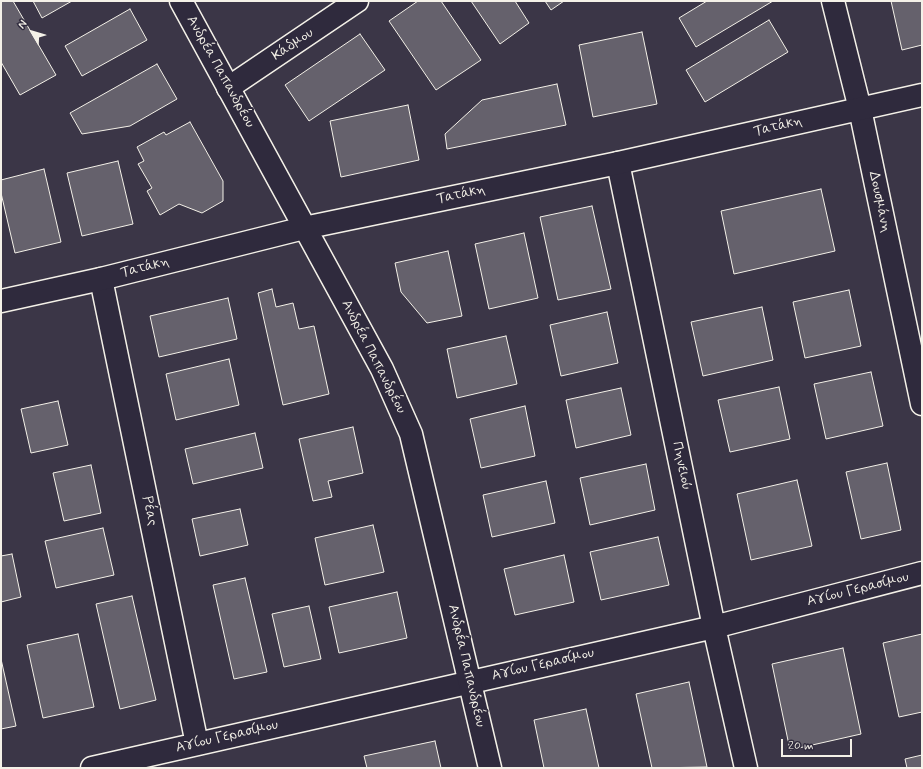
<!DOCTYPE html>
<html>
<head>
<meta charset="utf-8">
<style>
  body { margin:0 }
  #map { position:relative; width:923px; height:769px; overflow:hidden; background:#3b3647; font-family:Mynerve,sans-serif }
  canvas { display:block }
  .frame { position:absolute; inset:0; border:2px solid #f4f1e8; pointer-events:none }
  .north { position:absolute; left:12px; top:12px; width:40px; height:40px; -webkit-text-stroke:3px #2f2a3d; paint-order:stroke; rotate:308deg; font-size:11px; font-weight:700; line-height:16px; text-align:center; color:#f4f1e8 }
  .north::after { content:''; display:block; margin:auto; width:14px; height:18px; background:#f4f1e8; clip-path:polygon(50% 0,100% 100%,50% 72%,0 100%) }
  .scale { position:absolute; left:781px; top:739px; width:71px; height:18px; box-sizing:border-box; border:2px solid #f4f1e8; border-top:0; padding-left:5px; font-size:12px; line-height:14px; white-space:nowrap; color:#f4f1e8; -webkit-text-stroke:3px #2f2a3d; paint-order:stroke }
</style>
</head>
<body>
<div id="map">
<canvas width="923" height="769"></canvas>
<div class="frame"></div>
<div class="north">N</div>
<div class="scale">20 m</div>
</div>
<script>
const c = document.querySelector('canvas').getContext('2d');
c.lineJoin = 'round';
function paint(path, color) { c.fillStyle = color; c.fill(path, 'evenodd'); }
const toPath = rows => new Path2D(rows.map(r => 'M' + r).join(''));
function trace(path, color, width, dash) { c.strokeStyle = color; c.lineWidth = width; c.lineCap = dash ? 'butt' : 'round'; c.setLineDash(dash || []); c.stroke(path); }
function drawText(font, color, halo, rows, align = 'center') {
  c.font = font + ' Mynerve,sans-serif'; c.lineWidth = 4; c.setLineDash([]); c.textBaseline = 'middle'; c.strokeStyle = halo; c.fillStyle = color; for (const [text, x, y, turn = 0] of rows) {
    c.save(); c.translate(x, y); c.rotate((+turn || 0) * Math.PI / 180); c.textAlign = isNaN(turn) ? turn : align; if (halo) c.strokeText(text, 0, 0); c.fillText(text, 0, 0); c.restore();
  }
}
const building = toPath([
  [1,1,13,1,56,75,20,95,1,62,1,1],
  [33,1,72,1,42,18,33,1],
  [418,1,441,1,481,60,436,90,389,21,418,1],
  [471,1,515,1,529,23,500,44,471,1],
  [545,1,564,1,551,10,545,1],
  [707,1,773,1,696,47,679,18,707,1],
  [891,1,922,1,922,45,902,50,891,1],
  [130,9,147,40,82,76,65,46,130,9],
  [769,20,788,52,705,102,686,70,769,20],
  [642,32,657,104,593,117,579,45,642,32],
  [360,34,385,70,309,121,285,85,360,34],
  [157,64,177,99,130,126,82,134,70,113,157,64],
  [557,84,566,125,447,149,445,134,482,100,557,84],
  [408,105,419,160,341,177,330,121,408,105],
  [190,122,223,181,223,201,202,213,179,204,160,215,147,191,152,188,138,164,144,161,137,147,164,132,166,135,190,122],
  [118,161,133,224,82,236,67,173,118,161],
  [44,169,61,242,15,253,1,193,1,180,44,169],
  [821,189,835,251,734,274,721,211,821,189],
  [592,206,611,289,558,300,540,217,592,206],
  [524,233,538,298,489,309,475,244,524,233],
  [448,251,462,316,427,323,401,292,395,263,448,251],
  [272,289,276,307,293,303,299,329,314,326,329,394,283,405,258,293,272,289],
  [849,290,861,346,805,358,793,302,849,290],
  [228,298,237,339,159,357,150,316,228,298],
  [762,307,773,360,703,376,691,322,762,307],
  [607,312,618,363,561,376,550,325,607,312],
  [506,336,517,384,457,398,447,349,506,336],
  [229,359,239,405,176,420,166,374,229,359],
  [871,372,883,426,826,439,814,384,871,372],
  [779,387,790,439,730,452,718,400,779,387],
  [621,388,631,435,576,448,566,400,621,388],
  [58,401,68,445,31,453,21,409,58,401],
  [525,406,535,456,481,468,470,419,525,406],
  [353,427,363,473,328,481,332,497,313,501,299,439,353,427],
  [255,433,263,468,193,484,185,449,255,433],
  [887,463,901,530,861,539,846,472,887,463],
  [646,464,655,510,590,525,580,478,646,464],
  [91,465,101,513,64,521,53,473,91,465],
  [797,480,812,546,751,560,737,494,797,480],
  [546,481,555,523,492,537,483,495,546,481],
  [240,509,248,545,200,556,192,519,240,509],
  [373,525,384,572,325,585,315,538,373,525],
  [103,528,114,575,56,588,45,541,103,528],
  [658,537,669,585,601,600,590,552,658,537],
  [12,554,21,597,1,602,1,556,12,554],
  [564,555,574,602,515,615,504,569,564,555],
  [245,578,267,672,234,679,213,585,245,578],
  [397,592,407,638,339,653,329,607,397,592],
  [132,596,156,700,120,709,96,604,132,596],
  [309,606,321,659,284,667,272,614,309,606],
  [78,634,94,707,43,718,27,645,78,634],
  [922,634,922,712,899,717,883,643,922,634],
  [843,648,861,734,790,750,772,664,843,648],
  [1,659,16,726,1,729,1,659],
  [689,682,707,767,652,768,636,694,689,682],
  [586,709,599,768,544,768,534,720,586,709],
  [435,741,441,768,367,768,364,756,435,741],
  [922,755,922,768,907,768,905,759,922,755]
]);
paint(building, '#65616c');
trace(building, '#f4f1e8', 1);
const minor = toPath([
  [833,1,860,109,922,404],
  [228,88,357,1],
  [618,163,714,627,746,768],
  [101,279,197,744],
  [92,768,714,627,922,573]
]);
const tertiary = toPath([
  [181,1,382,369,411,434,490,768],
  [1,301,101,279,304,228,618,163,922,95]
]);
trace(minor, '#f4f1e8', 25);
trace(tertiary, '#f4f1e8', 25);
trace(minor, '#2f2a3d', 22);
trace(tertiary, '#2f2a3d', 22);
drawText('14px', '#f4f1e8', '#2f2a3d', [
  ["Κάδμου",293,45,-34],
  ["Ανδρέα Παπανδρέου",220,72,61],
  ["Τατάκη",778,127,-13],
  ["Τατάκη",461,195,-12],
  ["Δουσμάνη",879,202,78],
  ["Τατάκη",145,268,-14],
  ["Ανδρέα Παπανδρέου",373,357,63],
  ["Πηνειού",681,466,78],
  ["Ρέας",149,511,78],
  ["Αγίου Γερασίμου",858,590,-14],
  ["Αγίου Γερασίμου",543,665,-13],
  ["Ανδρέα Παπανδρέου",466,666,77],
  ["Αγίου Γερασίμου",227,737,-13]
]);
</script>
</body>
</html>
